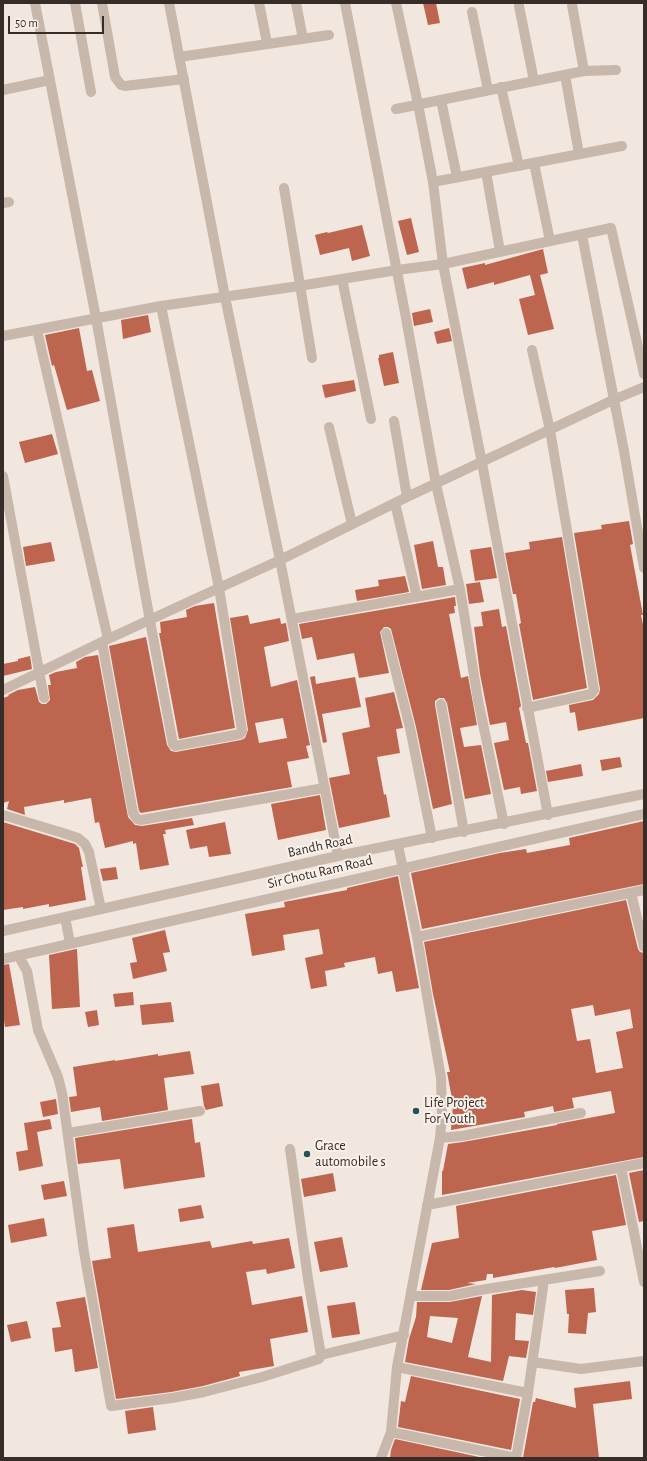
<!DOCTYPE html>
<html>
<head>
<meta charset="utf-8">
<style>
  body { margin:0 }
  #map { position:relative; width:647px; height:1461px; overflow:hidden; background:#f1e7de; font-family:"Alegreya Sans",sans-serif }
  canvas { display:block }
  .frame { position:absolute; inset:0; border:4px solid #362d29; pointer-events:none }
  .scale { position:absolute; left:8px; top:16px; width:96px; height:18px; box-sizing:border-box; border:2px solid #362d29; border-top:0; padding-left:5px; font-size:12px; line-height:14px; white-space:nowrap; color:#362d29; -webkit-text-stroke:3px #f9f1ea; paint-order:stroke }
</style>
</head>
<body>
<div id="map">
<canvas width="647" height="1461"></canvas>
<div class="frame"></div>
<div class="scale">50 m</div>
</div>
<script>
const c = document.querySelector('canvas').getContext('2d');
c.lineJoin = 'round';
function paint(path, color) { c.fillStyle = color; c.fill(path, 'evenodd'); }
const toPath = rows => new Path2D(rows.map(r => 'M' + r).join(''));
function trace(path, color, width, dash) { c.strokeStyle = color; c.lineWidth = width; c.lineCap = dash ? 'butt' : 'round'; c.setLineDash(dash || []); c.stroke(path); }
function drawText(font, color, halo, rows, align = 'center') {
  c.font = font + ' "Alegreya Sans",sans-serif'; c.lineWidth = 4; c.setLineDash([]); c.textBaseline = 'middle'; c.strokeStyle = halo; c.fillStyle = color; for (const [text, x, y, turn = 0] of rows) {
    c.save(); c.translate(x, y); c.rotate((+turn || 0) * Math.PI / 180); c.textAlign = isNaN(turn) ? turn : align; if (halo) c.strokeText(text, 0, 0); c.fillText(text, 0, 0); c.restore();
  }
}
paint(toPath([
  [423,3,436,3,440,23,428,25],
  [411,218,419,252,407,255,398,221],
  [362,225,370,256,352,261,349,248,320,255,315,235,327,232,328,233],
  [543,249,548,273,540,275,554,329,528,335,519,299,535,295,530,275,494,285,494,282,467,289,462,268,485,263,485,265],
  [430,309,433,322,414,326,412,313],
  [148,315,151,332,123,339,121,320],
  [79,328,87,371,92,370,100,401,67,410,54,365,52,366,45,335],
  [449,328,452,341,437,344,434,332],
  [393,352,399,383,384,386,378,358,379,358,379,355],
  [354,380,356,391,325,398,322,385],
  [52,434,58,454,25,463,19,442],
  [629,521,633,544,630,545,643,615,641,615,644,629,644,718,578,731,575,712,570,713,569,705,593,700,599,694,600,689,574,533,602,529,601,525],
  [562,537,587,688,533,700,519,624,521,623,516,594,513,594,505,553,530,549,529,542],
  [433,541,438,567,443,567,446,585,422,589,414,545],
  [51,542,55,561,26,566,23,547],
  [491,547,497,578,475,581,470,550],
  [405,576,409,592,357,601,355,590,379,586,378,580],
  [480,582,484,602,469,604,466,584],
  [455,597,456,606,454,606,455,613,449,614,461,678,468,676,477,725,460,728,464,747,481,745,491,794,465,799,447,703,444,698,439,698,435,701,435,705,452,804,433,809,416,727,391,629,388,627,384,627,380,632,389,673,359,678,354,653,317,660,312,637,302,639,299,624],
  [214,603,235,728,179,739,159,633,161,633,160,622,187,617,186,610,195,606],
  [499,609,502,627,506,626,521,706,519,708,526,743,528,743,537,791,521,794,520,787,504,790,494,743,509,740,506,722,490,725,480,674,474,627,483,626,481,612],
  [248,615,250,624,280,618,281,624,286,623,289,641,264,647,271,687,297,680,310,745,306,746,309,758,287,762,292,787,141,813,139,811,109,646,146,637,167,745,171,751,176,752,241,740,245,738,248,730,230,618],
  [283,718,287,738,259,743,255,723],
  [98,655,128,817,135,825,142,826,192,818,194,825,165,830,166,834,163,834,169,865,140,870,136,843,133,844,133,841,105,848,99,822,95,823,91,798,64,803,64,800,24,807,25,815,7,809,9,801,3,803,3,698,9,696,8,695,18,690,35,687,39,702,42,704,46,704,50,700,48,685,51,685,49,675,56,672,77,668,76,662,85,657],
  [30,656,32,669,3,676,3,664,18,661,18,659],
  [315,676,316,684,355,677,361,707,322,714,327,742,323,743,310,677],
  [394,692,403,728,396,729,400,753,377,757,384,795,386,794,390,817,339,828,329,778,350,774,342,733,370,727,365,698],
  [620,757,622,767,602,771,600,760],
  [581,764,583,776,548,782,546,771],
  [320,795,326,830,278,840,271,804],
  [644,821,644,884,422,929,411,873,500,853,526,849,527,853,570,845,569,838],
  [3,822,75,844,79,848,83,867,81,867,86,900,49,907,49,904,23,909,23,907,3,910],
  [225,822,231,854,209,857,207,846,190,849,186,830],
  [116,867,118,879,103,881,100,869],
  [398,876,419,988,396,992,392,971,378,974,375,957,344,963,345,967,325,971,327,986,311,989,305,958,323,954,319,929,283,935,285,950,252,956,245,914,285,907,284,902,347,890,347,888],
  [626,900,638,949,640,952,644,953,644,1157,442,1195,442,1171,443,1171,448,1144,463,1142,557,1125,557,1124,615,1113,611,1091,572,1098,574,1108,554,1112,553,1106,524,1112,525,1117,451,1130,453,1104,447,1072,450,1072,433,994,424,942],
  [593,1005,595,1016,630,1009,633,1028,616,1032,623,1068,596,1073,590,1039,577,1041,571,1009],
  [165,930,170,952,163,953,167,971,133,979,130,963,137,962,132,938],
  [76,949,77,949,80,1007,52,1009,49,955],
  [9,964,20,1025,5,1027,3,1014,3,965],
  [133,992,134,1005,115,1007,113,994],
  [171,1002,174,1022,142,1025,140,1005],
  [97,1010,99,1025,88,1027,85,1012],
  [190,1051,194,1074,164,1078,168,1110,102,1121,100,1107,71,1112,69,1097,77,1096,73,1067,115,1060,115,1061,158,1054,158,1056],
  [219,1083,223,1106,206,1110,204,1106,201,1086],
  [56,1099,58,1114,43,1117,40,1102],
  [50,1119,52,1129,37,1132,43,1166,19,1171,16,1152,28,1150,24,1123],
  [192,1119,195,1143,200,1142,205,1177,124,1189,120,1159,78,1164,75,1138],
  [644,1170,644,1221,639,1222,629,1173],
  [333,1173,336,1191,304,1197,301,1179],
  [616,1175,626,1225,592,1231,597,1260,555,1268,554,1267,493,1278,493,1274,487,1274,486,1280,467,1283,476,1284,449,1290,421,1290,432,1243,459,1238,456,1206],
  [64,1181,67,1196,44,1200,41,1185],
  [201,1205,204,1218,180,1222,178,1209],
  [44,1218,47,1236,11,1243,8,1225],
  [134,1224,138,1252,210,1241,212,1248,252,1241,253,1244,289,1238,295,1268,267,1274,266,1269,246,1272,252,1305,302,1296,308,1332,270,1339,274,1366,239,1372,240,1376,203,1386,171,1392,116,1399,92,1261,111,1258,107,1228],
  [342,1237,348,1267,320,1272,314,1242],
  [594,1288,596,1312,588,1313,586,1334,568,1333,569,1314,567,1314,565,1290],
  [522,1290,536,1292,533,1315,516,1313,515,1340,529,1341,526,1358,509,1356,503,1381,405,1362,409,1339,416,1317,417,1302,450,1302,482,1296,468,1357,491,1362,492,1295],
  [430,1316,458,1318,452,1343,427,1337],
  [85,1297,98,1368,75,1372,72,1349,55,1352,52,1328,61,1327,56,1302],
  [355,1302,360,1334,332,1338,327,1306],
  [27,1321,31,1338,11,1342,7,1325],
  [411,1376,520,1399,511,1450,398,1427,401,1401,405,1402],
  [630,1381,632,1399,593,1404,599,1458,523,1458,533,1402,535,1402,536,1398,576,1408,574,1388],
  [153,1407,156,1430,128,1434,125,1411],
  [395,1439,484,1458,390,1458,391,1450]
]), '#bd654f');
trace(toPath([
  [35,3,96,318,150,621,173,744,175,746,240,734,242,731,219,588,161,306],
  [75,3,91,92],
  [102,3,115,77,121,85,125,86,184,79],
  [169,3,225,297,280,560,338,856],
  [259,3,267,43],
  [296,3,303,39],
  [345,3,406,318,436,484,460,589,478,700,504,824],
  [396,3,418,104,433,182,443,264,482,463,548,815],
  [572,5,584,71],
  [519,6,534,81],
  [472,12,488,90],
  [179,57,329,35],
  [565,75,579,154],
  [501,87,519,166],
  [3,90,50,80],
  [441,100,457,177],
  [396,109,584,71,616,70],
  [534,163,550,241],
  [486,172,500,251],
  [433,182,622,146],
  [284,188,312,358],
  [3,203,9,202],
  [582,235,624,451,644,568],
  [342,279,371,419],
  [37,330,108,639],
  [3,336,161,306,299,286,397,270,443,264,611,228,644,374],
  [394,421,407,497],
  [329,427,352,524],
  [3,476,44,698],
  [395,503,417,597],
  [292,619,460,589],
  [386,633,410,728,432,838],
  [102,642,133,813,137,819,141,820,324,788],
  [3,690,108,639,280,560,407,497,613,400,644,387],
  [441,704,464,832],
  [527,708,591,694,594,690,550,430,532,350],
  [3,815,63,833,78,838,85,844,89,852,101,909],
  [631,893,644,947],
  [65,917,70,943],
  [3,931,338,856,644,794],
  [417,937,644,890],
  [18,955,27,971,38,1030,58,1077,62,1093,84,1252,111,1406,172,1398,204,1392,262,1377,319,1359,321,1355,308,1279,290,1149],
  [3,959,644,814],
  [68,1133,200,1111],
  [440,1138,462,1136,581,1113],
  [621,1168,644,1282],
  [427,1205,644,1163],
  [411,1296,450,1296,474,1291,600,1271],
  [321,1355,404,1335],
  [533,1362,581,1369,644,1361],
  [397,1367,528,1393],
  [391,1432,516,1458],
  [381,1458,391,1432,397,1367,440,1138,442,1115,441,1078,417,937,398,845],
  [516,1458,528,1393,544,1280]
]), '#c8b7ab', 10);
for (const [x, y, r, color] of [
  [416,1111,4,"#225455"],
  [307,1154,4,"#225455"]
]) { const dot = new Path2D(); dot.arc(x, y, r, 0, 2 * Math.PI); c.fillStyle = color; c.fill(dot); trace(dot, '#f9f1ea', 1.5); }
drawText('14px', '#362d29', '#f9f1ea', [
  ["Bandh Road",320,846,-12],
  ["Sir Chotu Ram Road",320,872,-13]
]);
drawText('14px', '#362d29', '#f9f1ea', [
  ["Life Project",424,1103],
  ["For Youth",424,1119],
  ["Grace",315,1146],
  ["automobile s",315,1162]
], 'left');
</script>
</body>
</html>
